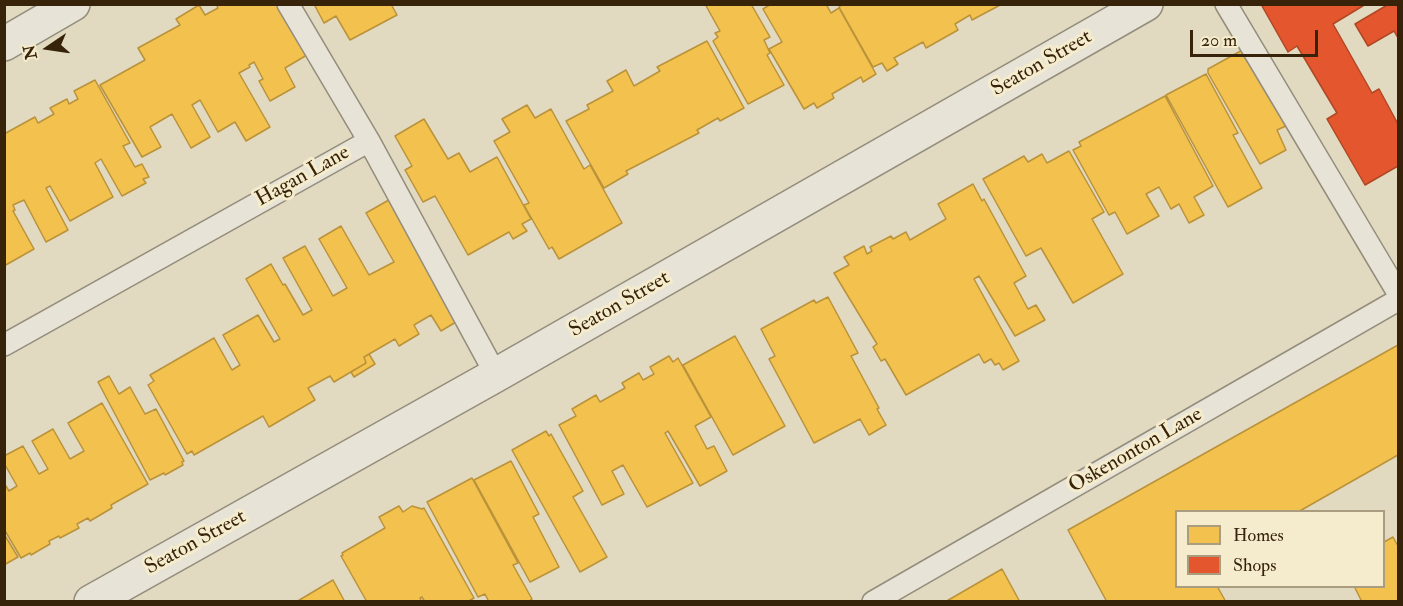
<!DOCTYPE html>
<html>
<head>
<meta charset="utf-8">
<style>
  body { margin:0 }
  #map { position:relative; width:1403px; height:606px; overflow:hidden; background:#e1d9c0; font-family:"IM FELL Double Pica",serif }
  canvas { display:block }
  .frame { position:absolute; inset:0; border:6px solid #37230a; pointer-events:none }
  .legend { position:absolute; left:1175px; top:510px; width:210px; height:78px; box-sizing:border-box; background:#f5eccd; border:2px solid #a99c7f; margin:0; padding:8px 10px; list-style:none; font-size:18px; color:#37230a }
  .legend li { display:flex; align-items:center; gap:12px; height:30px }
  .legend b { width:30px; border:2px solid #a99c7f }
  .north { position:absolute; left:18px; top:18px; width:60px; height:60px; -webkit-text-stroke:4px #f5eccd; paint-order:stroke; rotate:257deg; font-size:16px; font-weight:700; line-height:24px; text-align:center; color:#37230a }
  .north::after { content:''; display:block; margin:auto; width:21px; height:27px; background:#37230a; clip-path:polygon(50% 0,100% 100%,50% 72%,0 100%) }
  .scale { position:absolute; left:1190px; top:30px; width:128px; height:27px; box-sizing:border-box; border:3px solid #37230a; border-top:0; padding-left:8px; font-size:18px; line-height:21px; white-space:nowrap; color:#37230a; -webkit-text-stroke:4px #f5eccd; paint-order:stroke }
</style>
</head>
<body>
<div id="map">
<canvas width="1403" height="606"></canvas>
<div class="frame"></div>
<ul class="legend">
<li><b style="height:16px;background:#f2c14e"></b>Homes</li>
<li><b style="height:16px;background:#e4572e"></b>Shops</li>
</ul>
<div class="north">N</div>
<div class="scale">20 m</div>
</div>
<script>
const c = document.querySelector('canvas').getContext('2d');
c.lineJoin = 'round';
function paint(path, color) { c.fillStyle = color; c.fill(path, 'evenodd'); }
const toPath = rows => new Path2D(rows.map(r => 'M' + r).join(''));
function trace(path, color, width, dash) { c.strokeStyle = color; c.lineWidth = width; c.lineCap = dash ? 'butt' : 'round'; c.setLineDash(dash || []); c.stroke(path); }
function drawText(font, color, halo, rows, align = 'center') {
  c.font = font + ' "IM FELL Double Pica",serif'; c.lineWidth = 6; c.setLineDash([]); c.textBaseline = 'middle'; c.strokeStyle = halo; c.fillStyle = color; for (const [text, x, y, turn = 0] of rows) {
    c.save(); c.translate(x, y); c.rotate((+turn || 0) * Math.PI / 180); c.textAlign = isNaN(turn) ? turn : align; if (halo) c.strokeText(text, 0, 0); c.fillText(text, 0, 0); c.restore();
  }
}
const homes = toPath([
  [216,4,285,4,312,52,285,68,295,87,270,101,259,81,263,79,254,62,249,65,250,67,239,73,270,127,246,141,235,122,218,132,200,100,192,105,210,137,191,148,172,114,150,127,161,147,142,157,100,85,145,60,138,48,180,25,176,19,199,5,205,15,218,8,216,4],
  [314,4,391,4,397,15,350,40,336,16,324,23,314,4],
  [705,4,751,4,770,37,764,40,770,53,767,55,784,85,748,104,713,41,718,37,715,33,720,31,705,4],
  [771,4,826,4,831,13,839,8,876,74,863,82,861,77,832,94,834,98,817,108,814,103,804,109,769,49,782,42,763,9,771,4],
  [843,4,1002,4,972,20,970,15,955,24,958,30,926,48,923,42,894,58,898,64,887,71,882,63,873,67,839,7,843,4],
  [707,41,744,108,720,121,718,118,697,130,699,133,626,171,628,174,604,188,566,121,589,109,587,105,613,91,607,81,626,70,634,86,660,71,657,67,707,41],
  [1246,48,1288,125,1277,130,1286,150,1260,164,1208,73,1208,69,1246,48],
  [1206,74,1238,133,1233,135,1262,188,1228,207,1166,95,1206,74],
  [95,80,130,143,123,146,135,167,142,164,149,177,143,179,146,183,122,196,101,159,95,163,113,197,70,221,50,186,46,188,68,230,46,242,24,200,13,205,15,210,13,211,34,249,4,266,4,134,35,117,38,123,54,114,50,108,67,99,69,104,78,99,74,91,95,80],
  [1165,96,1213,186,1194,197,1204,215,1189,223,1179,204,1171,209,1159,187,1146,194,1159,216,1127,234,1115,212,1109,215,1073,150,1081,146,1079,142,1165,96],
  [527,105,535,118,551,109,584,169,590,165,622,223,559,259,552,247,549,249,524,205,529,203,494,141,510,132,502,119,527,105],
  [424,119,448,159,459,153,470,172,497,157,531,219,522,224,527,231,513,239,509,232,468,255,435,196,423,202,405,170,412,166,395,136,424,119],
  [1069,151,1104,212,1092,219,1123,274,1073,303,1041,248,1026,256,983,179,1024,156,1028,162,1042,154,1047,163,1069,151],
  [973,184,982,201,984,199,1026,276,1014,283,1028,309,1036,305,1045,320,1015,336,979,276,974,279,1019,361,1003,370,999,363,995,365,991,359,984,363,979,354,906,395,885,359,881,361,873,347,877,344,834,273,849,265,844,257,864,246,867,254,872,251,870,247,891,236,893,239,906,232,910,240,946,219,938,204,973,184],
  [394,197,461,319,441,331,431,315,414,325,419,334,399,346,395,339,364,357,366,363,334,382,330,376,308,388,315,400,269,427,263,416,194,455,192,451,187,454,148,385,154,381,150,375,214,338,232,370,240,365,223,335,258,315,274,342,280,339,246,279,271,264,283,285,285,284,303,315,312,310,283,258,305,246,333,296,347,288,319,239,341,226,369,275,394,262,366,213,394,197],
  [828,297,858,353,851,356,879,408,877,409,886,425,869,435,860,419,814,443,769,359,775,356,761,329,814,300,816,303,828,297],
  [735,336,785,426,733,455,683,365,735,336],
  [1398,345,1398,455,1298,512,1176,512,1176,586,1217,586,1226,602,1107,602,1068,530,1398,345],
  [369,354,375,364,354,377,351,372,366,363,364,357,369,354],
  [669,356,673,362,678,358,711,417,695,426,707,449,714,446,727,471,700,486,668,431,665,433,693,483,647,507,623,465,612,471,624,494,602,505,559,425,576,416,572,409,596,395,600,402,625,388,622,383,639,373,643,380,654,374,650,367,669,356],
  [109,376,119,394,130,387,145,414,156,409,184,461,182,462,183,465,165,475,164,473,150,480,98,382,109,376],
  [102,403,148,484,111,505,112,508,90,521,88,518,77,524,79,528,60,538,59,536,49,541,50,544,31,555,30,553,21,558,4,529,4,483,9,491,17,486,4,463,4,456,23,446,39,474,48,469,32,441,53,429,70,459,84,451,68,423,102,403],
  [546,431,549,436,551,434,583,491,573,497,607,557,580,572,512,450,546,431],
  [511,461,539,514,533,517,559,567,530,582,474,480,511,461],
  [472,478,518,563,513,565,532,599,528,602,489,602,485,594,478,597,427,502,472,478],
  [399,506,403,512,412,506,422,509,424,508,474,598,467,602,425,602,422,597,420,598,422,602,367,602,341,556,343,555,342,553,385,528,379,517,399,506],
  [4,534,18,557,4,565,4,534],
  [1393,537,1398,546,1398,602,1362,602,1354,586,1384,586,1384,542,1393,537],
  [1002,569,1020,602,945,602,1002,569],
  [333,580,345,602,296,602,333,580]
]);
paint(homes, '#f2c14e');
trace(homes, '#ba923a', 1.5);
const shops = toPath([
  [1265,4,1366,4,1333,24,1372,93,1379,89,1398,124,1398,166,1365,185,1327,119,1337,113,1297,46,1288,52,1262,6,1265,4],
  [1389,4,1398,4,1398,38,1394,31,1368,46,1355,24,1389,4]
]);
paint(shops, '#e4572e');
trace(shops, '#b04723', 1.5);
const service = toPath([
  [288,4,369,141],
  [1226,4,1398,293],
  [4,345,369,141,496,375],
  [873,602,1398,300]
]);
const minor = toPath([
  [4,44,73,4],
  [91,602,496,375,1146,4]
]);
trace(service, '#948d7c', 24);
trace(minor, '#948d7c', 36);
trace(service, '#e7e3d6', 21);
trace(minor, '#e7e3d6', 33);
drawText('21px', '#37230a', '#f5eccd', [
  ["Seaton Street",1042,64,-30],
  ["Hagan Lane",303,177,-29],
  ["Seaton Street",620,305,-30],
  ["Oskenonton Lane",1136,451,-30],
  ["Seaton Street",196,543,-29]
]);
</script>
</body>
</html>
